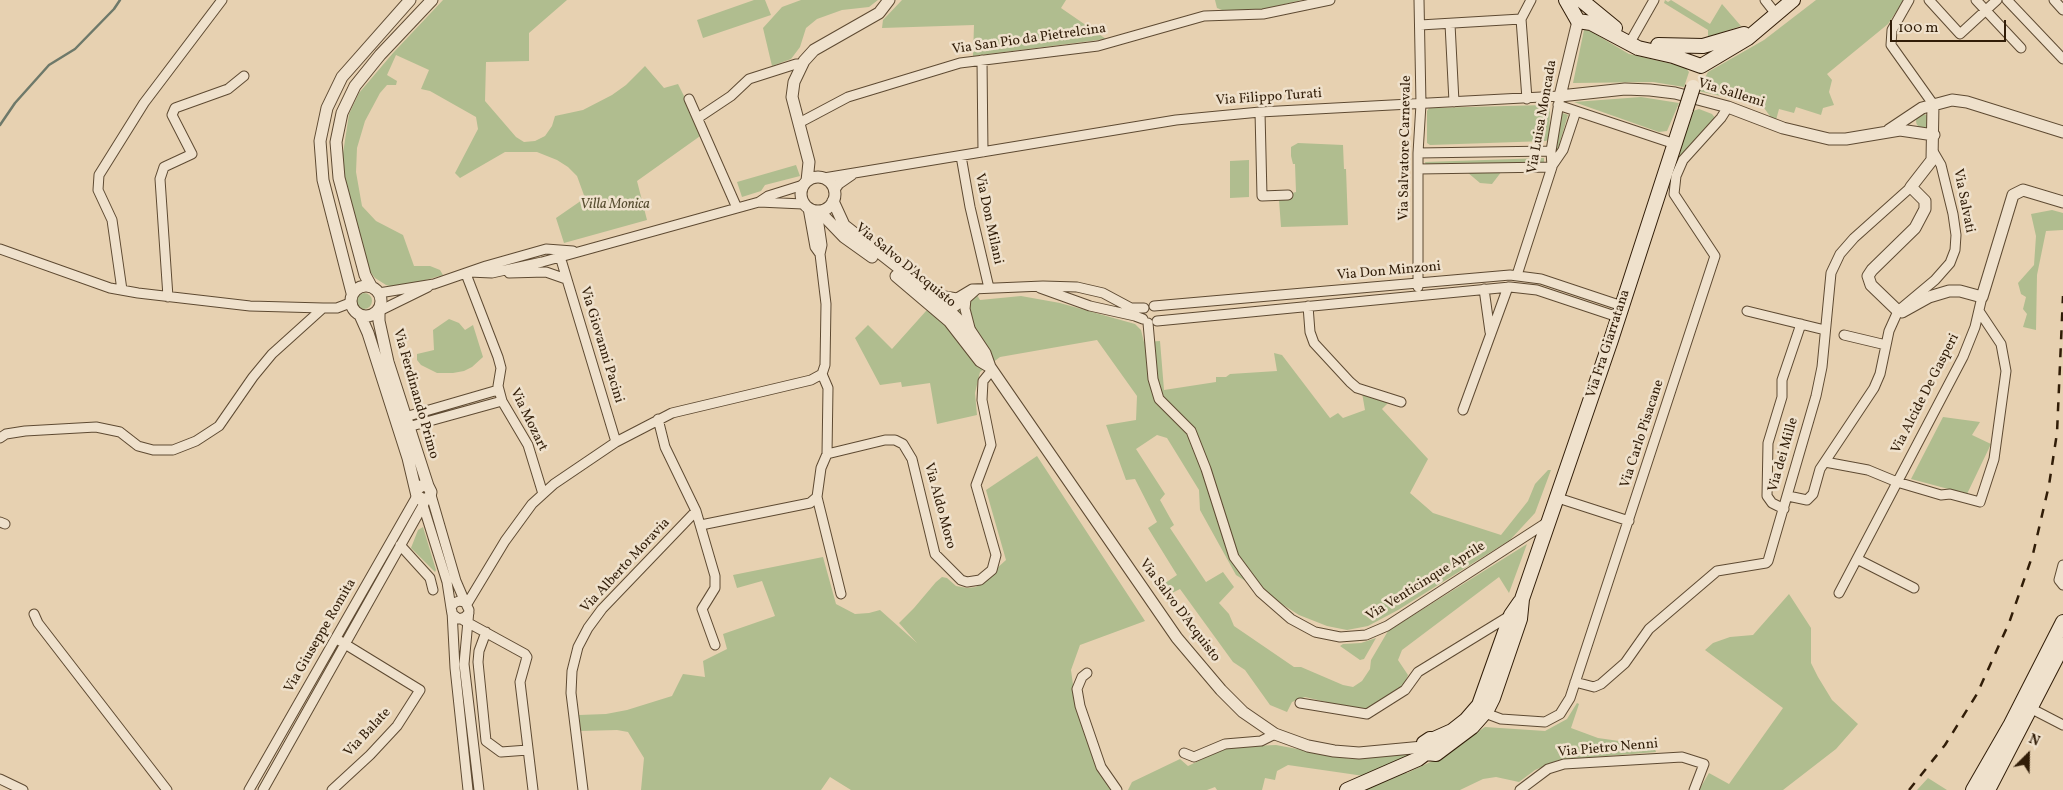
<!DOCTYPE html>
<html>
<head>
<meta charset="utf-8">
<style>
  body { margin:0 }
  #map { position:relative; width:2063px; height:790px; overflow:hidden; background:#e7d1b1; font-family:Vollkorn,serif }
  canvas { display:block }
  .north { position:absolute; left:2003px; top:730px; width:50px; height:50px; -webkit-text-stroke:4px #efe1cc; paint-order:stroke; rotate:23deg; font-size:14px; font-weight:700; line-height:20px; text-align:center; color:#311d08 }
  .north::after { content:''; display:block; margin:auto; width:18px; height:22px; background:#311d08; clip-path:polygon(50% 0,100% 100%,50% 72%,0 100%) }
  .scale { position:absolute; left:1890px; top:20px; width:116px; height:22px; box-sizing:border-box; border:2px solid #311d08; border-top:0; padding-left:6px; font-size:15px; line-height:18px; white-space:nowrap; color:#311d08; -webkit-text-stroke:4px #efe1cc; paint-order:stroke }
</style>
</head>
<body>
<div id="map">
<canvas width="2063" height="790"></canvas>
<div class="north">N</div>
<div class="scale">100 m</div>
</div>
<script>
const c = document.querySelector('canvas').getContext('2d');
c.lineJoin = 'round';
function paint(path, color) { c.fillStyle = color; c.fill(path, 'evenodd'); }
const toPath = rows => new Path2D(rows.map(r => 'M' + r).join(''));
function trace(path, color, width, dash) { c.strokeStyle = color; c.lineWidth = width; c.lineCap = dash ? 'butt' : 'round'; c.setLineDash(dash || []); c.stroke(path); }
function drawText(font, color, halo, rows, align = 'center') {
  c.font = font + ' Vollkorn,serif'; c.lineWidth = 5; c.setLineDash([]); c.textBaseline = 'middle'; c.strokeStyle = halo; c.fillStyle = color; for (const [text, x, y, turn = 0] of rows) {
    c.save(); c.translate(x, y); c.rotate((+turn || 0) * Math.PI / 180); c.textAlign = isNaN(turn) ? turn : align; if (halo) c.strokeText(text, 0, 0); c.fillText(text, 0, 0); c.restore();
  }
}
paint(toPath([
  [443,0,567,0,529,33,529,61,486,62,485,101,516,137,524,142,535,141,545,136,552,126,555,116,583,110,612,95,626,85,645,66,664,88,678,84,703,134,637,181,647,220,564,243,556,218,585,198,577,176,568,167,557,160,537,152,505,152,460,178,455,173,478,129,476,117,430,91,421,89,429,70,396,55,387,75,397,81,396,85,387,85,380,93,365,121,357,148,356,172,362,206,376,221,403,235,414,266,430,266,440,270,443,275,398,288,386,285,375,278,368,269,349,201,342,160,349,114,359,93,393,53],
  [754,0,765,0,771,15,703,38,697,20],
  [801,0,878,0,869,7,842,10,817,19,806,28,800,47,791,59,772,66,763,28,782,7],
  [902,0,1066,0,1061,8,1106,39,973,56,974,25,882,28,883,20],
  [1215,0,1302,0,1255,11,1227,12,1217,8],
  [1665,0,1668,2,1671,0,1710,24,1722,4,1741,26,1708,37,1708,30,1664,3],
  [1816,0,1904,0,1888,24,1827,74,1832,80,1829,92,1834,105,1823,108,1821,115,1796,107,1794,113,1779,109,1776,120,1772,119,1762,105,1698,91,1708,72,1764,40],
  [1584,30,1590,31,1629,54,1685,67,1689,72,1684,87,1653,82,1573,83],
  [1641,97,1679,103,1667,131,1659,132,1574,102],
  [1546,105,1550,108,1549,139,1546,141,1430,145,1427,143,1427,111,1429,108],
  [1699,109,1712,114,1716,119,1676,163,1693,111],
  [1560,112,1568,115,1556,155],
  '1916 121a7 7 0 1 1 14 0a7 7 0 1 1-14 0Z',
  [1298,143,1343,145,1344,169,1346,169,1348,225,1281,227,1279,200,1292,199,1292,193,1296,192,1295,164,1293,164,1291,156,1291,147],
  [1544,158,1544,162,1426,166,1425,162],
  [1249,160,1249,197,1230,198,1230,161],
  [796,165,800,176,765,185,761,191,742,197,737,182],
  [1502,171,1492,184,1480,183,1467,172],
  [2052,210,2063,213,2063,230,2046,231,2037,275,2036,330,2023,327,2027,314,2023,309,2026,297,2021,294,2018,283,2034,265,2036,236,2031,214],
  '356 301a8 8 0 1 1 16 0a8 8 0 1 1-16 0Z',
  [977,295,980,300,1021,296,1060,303,1135,324,1141,330,1144,342,1160,341,1164,390,1216,382,1216,377,1226,377,1230,374,1277,371,1274,353,1282,355,1330,418,1338,413,1343,418,1365,410,1362,393,1390,401,1382,409,1428,459,1410,493,1433,513,1501,535,1528,501,1535,484,1548,470,1551,470,1535,513,1510,540,1398,610,1368,626,1347,630,1327,626,1299,615,1236,575,1200,510,1199,490,1167,438,1157,435,1136,449,1165,494,1160,500,1174,525,1170,528,1206,582,1223,572,1234,587,1219,603,1229,614,1234,626,1294,667,1301,667,1343,685,1353,687,1362,681,1370,669,1371,660,1388,631,1527,544,1509,593,1499,577,1402,650,1398,660,1408,675,1404,685,1369,708,1360,710,1305,697,1292,702,1287,712,1270,705,1245,670,1233,662,1180,589,1170,594,1162,585,1177,575,1148,528,1157,522,1135,479,1126,480,1106,425,1136,420,1137,396,1097,340,1000,357,980,372,975,393,977,415,937,424,930,383,902,387,901,382,880,385,855,338,868,325,892,349,926,311],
  [449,319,459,323,465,330,473,325,483,357,472,367,464,371,453,373,437,373,421,365,417,360,417,354,434,350,433,330],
  [1943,417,1980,422,1972,435,1991,444,1967,494,1911,479],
  [1037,456,1145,621,1080,645,1071,670,1074,692,1100,772,1113,790,851,790,830,777,821,790,641,790,644,758,628,732,617,730,580,731,579,715,606,714,627,710,672,696,683,674,705,677,703,661,727,649,723,634,775,616,762,581,737,588,733,575,823,557,836,604,855,614,869,613,880,610,917,643,899,623,914,608,936,582,942,577,947,578,956,586,967,588,976,587,1006,560,986,490],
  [423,527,436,570,435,572,411,548,418,530],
  [1789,594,1811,628,1811,663,1818,677,1832,700,1858,724,1836,749,1783,790,1699,790,1709,773,1729,784,1783,708,1705,650,1713,643,1730,637,1753,635],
  [1376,638,1364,659,1360,660,1340,646,1343,644,1361,643],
  [1577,703,1579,704,1571,728,1598,738,1654,746,1656,752,1559,760,1535,770,1519,782,1496,777,1483,779,1460,790,1358,790,1400,772,1407,773,1439,758,1485,727,1545,731,1567,719],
  [1276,745,1351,759,1413,753,1413,756,1364,776,1288,765,1277,771,1275,780,1265,778,1262,790,1217,790,1215,787,1207,790,1128,790,1132,782,1180,759,1188,766,1227,747],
  [1928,778,1947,790,1917,790]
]), '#b0bd8f');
trace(toPath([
  [0,125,15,103,49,65,75,49,114,9,120,0]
]), '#6e796a', 2.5);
const minor = toPath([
  [1765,0,1776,14],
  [1909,0,1892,30,1891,45,1933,104],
  [1929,0,1960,34,1997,0],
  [1976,0,2021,48],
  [2007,0,2063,59],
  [2054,0,2063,10],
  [1450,24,1454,102],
  [1420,25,1521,19],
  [1633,37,1654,0],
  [982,60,983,152],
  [689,99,737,208],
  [1527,99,1521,19,1531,0],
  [1558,105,1675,144],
  [1260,112,1262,196,1288,195],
  [698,118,731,96,749,79,796,64,803,64],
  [799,123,848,97,960,63,1098,46,1204,16,1263,14,1330,0],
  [1418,153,1551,151],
  [961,156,970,207,989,288],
  [1552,166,1563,150,1576,111],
  [1418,169,1552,167],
  [824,178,1176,120,1260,112,1560,96,1551,151,1552,167,1517,275],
  [834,191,839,184,852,175],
  [759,202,803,204],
  [808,208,815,247,820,254],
  [817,211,822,245,820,254,826,304,825,365,822,374,828,388,827,454,821,468,817,497,841,594],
  [0,249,110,288,138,293,250,306,323,308,337,308,350,303],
  [559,253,616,442],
  [469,272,492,273,542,262,759,202,768,196,803,185],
  [509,273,546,272,566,279],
  [466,274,498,357,501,368,498,386,502,401,528,445,543,494],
  [1418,287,1418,153,1421,104,1419,0],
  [1040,288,1090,306,1135,316,1143,319],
  [1484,289,1490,332],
  [122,290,112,220,98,190,99,175,144,103,222,0],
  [379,293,434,284,486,266,546,249,573,251],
  [932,294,957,298,972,289,1043,286,1077,287,1103,293,1131,308,1144,308],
  [168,297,160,179,164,167,192,154,172,115,175,108,228,89,244,76],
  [1154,306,1510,275,1541,279,1622,306],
  [1308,306,1310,332,1314,343,1350,382,1357,388,1401,402],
  [950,310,966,299],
  [1747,311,1825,330],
  [371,315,428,287],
  [1157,321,1510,287,1537,290,1618,317],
  [1148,323,1153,379,1159,399,1191,431,1206,469,1234,557,1260,592,1291,619,1315,632,1340,637,1366,635,1387,626,1549,521],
  [971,332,965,309,966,299,976,290],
  [1844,335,1886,345],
  [1463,410,1508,287],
  [405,417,498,390],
  [658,419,665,447,696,511,715,576,715,588,702,609,715,645],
  [408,427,502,401],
  [0,438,6,434,25,431,96,427,120,432,138,446,153,450,173,450,196,441,219,426,253,377,272,354,323,308],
  [827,454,885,440,895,440,903,444,912,459,935,554,961,580,967,582,980,580,992,570,996,555,976,485,991,445,982,400,983,381,992,370],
  [1825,462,1868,470,1897,482,1941,495,1950,494,1980,502,1994,459,2006,371,2001,344,1979,311],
  [431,495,456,581,465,602],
  [1788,496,1807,500,1813,494,1820,469,1874,388,1880,374,1889,331,1898,311,1935,280,1950,263,1955,250,1956,235,1953,214,1941,165,1934,153],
  [1558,498,1629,521],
  [422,502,447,582,451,608],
  [1784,509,1772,503,1767,496,1768,443,1782,397,1782,380,1801,324],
  [0,522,5,524],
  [701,525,810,503,817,497],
  [400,545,430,578,433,590],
  [1857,559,1914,588],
  [2063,565,2059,580,2063,585],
  [1839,593,1963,357,1975,327,1982,297],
  [467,604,505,541,532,504,554,484,616,442,672,413,811,380,822,374],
  [452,611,455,668,468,790],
  [469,613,465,617,459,619,452,614,451,608,454,603,459,601,465,602,469,610,464,664,479,790],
  [34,614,38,623,167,790],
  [463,620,525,654,527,657,520,682,533,790],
  [486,632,479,651,478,662,486,741,501,752,528,750],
  [1087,673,1082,677,1077,689,1080,706,1101,767,1117,790],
  [1575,682,1594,687,1601,684,1625,663,1649,629,1717,571,1766,563,1768,561,1816,396,1822,367,1831,273,1840,254,1854,238,1911,187],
  [1300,703,1367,714,1405,690,1418,672,1511,615],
  [2032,709,2063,725],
  [1485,713,1501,719,1545,722,1560,714,1570,698,1715,256,1674,194,1676,176,1683,160,1721,118,1728,107],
  [1184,753,1194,757,1225,744,1261,741,1275,734],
  [0,779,23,790],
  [249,790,417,496],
  [263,790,426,500],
  [332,790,370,755,397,726,420,690,340,641],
  [583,790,571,693,572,671,578,647,588,628,602,609,696,511],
  [1520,790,1548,769,1564,764,1682,757,1704,764,1694,790]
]);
const tertiary = toPath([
  [1578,21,1560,96,1625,89,1650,90,1675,93,1728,107,1783,128,1829,139,1846,139,1900,130,1934,135],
  [1933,104,1932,160,1911,187,1925,201,1925,209,1915,228,1872,270,1868,276,1871,285,1898,311,1902,312,1929,297,1949,291,1960,291,1982,297,2013,195,2023,190,2063,202],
  [1889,130,1922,108,1952,100,1967,102,2063,132],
  '801 194a17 17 0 1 1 34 0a17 17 0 1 1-34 0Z',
  [807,181,809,162,792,97,794,82,804,61,814,50,879,13,889,0],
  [833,201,844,225,932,294,971,332,985,353,990,367,1001,383,1177,638,1221,690,1243,712,1275,734,1308,746,1334,751,1359,753,1423,747],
  [819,211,844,237,872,257],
  [896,276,949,321,980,361,990,367],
  '351 301a15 15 0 1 1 30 0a15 15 0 1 1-30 0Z',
  [371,286,365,275,339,178,336,142,342,113,355,86,380,55,432,0],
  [352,293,323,180,320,141,327,108,342,77,410,0],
  [379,309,379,321,388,362,428,486],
  [360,315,368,333,408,458,417,496,424,500,430,497,431,492,428,486,423,485,417,489]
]);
const secondary = toPath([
  [1566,0,1578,21,1591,23,1638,48,1673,56,1701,66,1748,38,1793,0],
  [1581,0,1615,28],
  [1658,45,1703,46,1744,34],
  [1434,739,1452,731,1466,720,1479,705,1511,615,1520,602],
  [1438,751,1439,744,1436,740,1430,739,1424,743,1426,753,1436,754,1472,727,1487,710,1493,698,1520,619,1522,599,1611,340,1686,109],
  [1347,790,1418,759,1426,753],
  [1973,790,2011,724,2063,622],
  [1988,790,2063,645]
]);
trace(minor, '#5e4a32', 11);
trace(tertiary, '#5e4a32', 13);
trace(secondary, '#311d08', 16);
trace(minor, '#efe1cc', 9);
trace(tertiary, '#efe1cc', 11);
trace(secondary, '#efe1cc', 14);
trace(toPath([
  [1909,790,1945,745,1977,694,2009,623,2033,554,2049,485,2057,433,2063,296]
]), '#311d08', 2.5, [9, 9]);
const secondaryBridge = toPath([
  [1686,109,1693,87]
]);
trace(secondaryBridge, '#311d08', 16, []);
trace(secondaryBridge, '#efe1cc', 14);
drawText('14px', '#311d08', '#efe1cc', [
  ["Via San Pio da Pietrelcina",1029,40,-8],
  ["Via Sallemi",1731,94,17],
  ["Via Filippo Turati",1269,98,-4],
  ["Via Luisa Moncada",1543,117,-80],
  ["Via Salvatore Carnevale",1406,148,-89],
  ["Via Salvati",1963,201,79],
  ["Via Don Milani",988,219,78],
  ["Via Salvo D'Acquisto",905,266,39],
  ["Via Don Minzoni",1389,272,-5],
  ["Via Fra Giarratana",1609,344,-72],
  ["Via Giovanni Pacini",601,345,73],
  ["Via Ferdinando Primo",415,394,74],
  ["Via Alcide De Gasperi",1926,394,-63],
  ["Via Mozart",528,420,64],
  ["Via Carlo Pisacane",1643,434,-72],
  ["Via dei Mille",1784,455,-74],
  ["Via Aldo Moro",939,506,75],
  ["Via Alberto Moravia",626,566,-47],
  ["Via Venticinque Aprile",1426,582,-32],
  ["Via Salvo D'Acquisto",1179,611,53],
  ["Via Giuseppe Romita",321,636,-60],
  ["Via Balate",368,733,-47],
  ["Via Pietro Nenni",1608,749,-5]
]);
drawText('italic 14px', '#574d30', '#efe1cc', [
  ["Villa Monica",615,205]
]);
</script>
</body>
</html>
